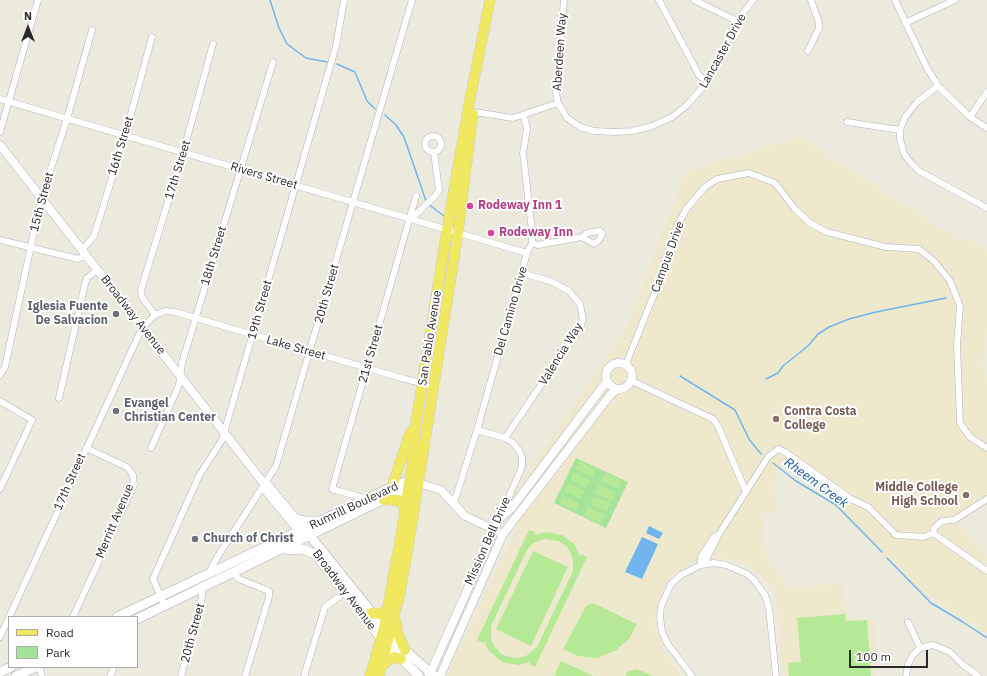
<!DOCTYPE html>
<html>
<head>
<meta charset="utf-8">
<style>
  body { margin:0 }
  #map { position:relative; width:987px; height:676px; overflow:hidden; background:#ece9dd; font-family:"IBM Plex Sans",sans-serif }
  canvas { display:block }
  .legend { position:absolute; left:8px; top:616px; width:130px; height:52px; box-sizing:border-box; background:#fff; border:1px solid #aaa; margin:0; padding:5px 7px; list-style:none; font-size:12px; color:#2b2b2b }
  .legend li { display:flex; align-items:center; gap:8px; height:20px }
  .legend b { width:20px; border:1px solid #aaa }
  .north { position:absolute; left:8px; top:8px; width:40px; height:40px; -webkit-text-stroke:3px #fff; paint-order:stroke; rotate:0deg; font-size:11px; font-weight:700; line-height:16px; text-align:center; color:#2b2b2b }
  .north::after { content:''; display:block; margin:auto; width:14px; height:18px; background:#2b2b2b; clip-path:polygon(50% 0,100% 100%,50% 72%,0 100%) }
  .scale { position:absolute; left:849px; top:650px; width:79px; height:18px; box-sizing:border-box; border:2px solid #2b2b2b; border-top:0; padding-left:5px; font-size:12px; line-height:14px; white-space:nowrap; color:#2b2b2b; -webkit-text-stroke:3px #fff; paint-order:stroke }
</style>
</head>
<body>
<div id="map">
<canvas width="987" height="676"></canvas>
<ul class="legend">
<li><b style="height:5px;background:#efe860"></b>Road</li>
<li><b style="height:11px;background:#a5e29a"></b>Park</li>
</ul>
<div class="north">N</div>
<div class="scale">100 m</div>
</div>
<script>
const c = document.querySelector('canvas').getContext('2d');
c.lineJoin = 'round';
function paint(path, color) { c.fillStyle = color; c.fill(path, 'evenodd'); }
const toPath = rows => new Path2D(rows.map(r => 'M' + r).join(''));
function trace(path, color, width, dash) { c.strokeStyle = color; c.lineWidth = width; c.lineCap = dash ? 'butt' : 'round'; c.setLineDash(dash || []); c.stroke(path); }
function drawText(font, color, halo, rows, align = 'center') {
  c.font = font + ' "IBM Plex Sans",sans-serif'; c.lineWidth = 4; c.setLineDash([]); c.textBaseline = 'middle'; c.strokeStyle = halo; c.fillStyle = color; for (const [text, x, y, turn = 0] of rows) {
    c.save(); c.translate(x, y); c.rotate((+turn || 0) * Math.PI / 180); c.textAlign = isNaN(turn) ? turn : align; if (halo) c.strokeText(text, 0, 0); c.fillText(text, 0, 0); c.restore();
  }
}
paint(toPath([
  [802,135,802,138,938,227,980,245,987,252,987,331,983,367,987,380,987,502,958,522,987,557,987,634,928,596,782,459,774,483,778,513,762,515,767,561,779,573,788,588,844,583,847,620,875,619,875,676,784,676,776,602,773,591,756,571,745,564,719,557,691,562,669,578,661,592,653,626,664,651,682,676,446,676,517,527,507,507,534,463,629,323,685,172]
]), '#eee9cd');
paint(toPath([
  [576,458,628,482,606,528,554,503]
]), '#a5e29a');
paint(toPath([
  [579,461,596,469,592,477,575,469],
  [574,472,590,480,586,488,570,480],
  [605,473,621,481,618,489,601,481],
  [568,483,585,491,581,499,564,491],
  [599,485,616,493,612,501,595,493],
  [562,495,579,503,575,511,559,503],
  [594,496,611,503,607,512,590,504],
  [588,507,605,515,601,523,584,515],
  [529,530,535,532,534,535,547,532,562,535,574,544,580,556,581,554,587,557,535,667,529,664,530,662,518,665,502,662,489,651,484,641,483,643,477,640],
  [543,539,559,541,568,548,573,559,573,571,537,647,526,656,518,658,509,657,501,654,495,647,491,639,491,626,527,550,532,544],
  [533,551,568,567,531,646,496,629],
  [593,603,637,624,629,639,615,651,597,658,578,656,563,649,586,606],
  [845,614,846,621,867,620,871,676,789,676,788,663,801,662,797,618],
  [561,661,594,676,554,676],
  [637,669,653,676,625,676,627,672]
]), '#b6e996');
paint(toPath([
  [649,526,663,533,659,539,646,533],
  [642,537,658,544,642,579,625,572]
]), '#71b5ed');
trace(toPath([
  [270,0,279,28,287,44,306,58,327,62],
  [337,64,355,72,367,101,375,109],
  [385,115,396,125,404,137,426,201],
  [428,204,444,216],
  [680,376,735,410,749,439,761,454],
  [766,379,778,373,783,366,809,345,818,334,829,327,849,319,876,312,946,298],
  [773,463,796,481,836,505,882,552],
  [887,558,931,603,963,622,987,638]
]), '#71b5ed', 1.5);
const minor = toPath([
  [564,0,556,93,558,103,567,118,580,127,594,131,616,132,633,131,652,126,672,117,687,105,708,81,737,21,753,0],
  [659,0,699,75,707,82],
  [694,0,737,21],
  [895,0,926,66,938,86,970,117,987,128],
  [905,23,955,0],
  [808,51,819,28,819,23,811,0],
  [938,86,917,102,905,117,900,130,900,139,904,154,911,163,919,171,987,208],
  [0,99,527,253],
  [474,112,513,118,558,103],
  [970,117,987,92],
  [847,122,900,130],
  [0,132,38,0],
  '425 144a8 8 0 1 1 16 0a8 8 0 1 1-16 0Z',
  [411,219,435,196,439,190,434,152],
  [0,240,78,259,86,255],
  [532,243,538,245,582,237,587,233,600,231,602,234,599,240,594,244,582,237],
  [82,250,94,236,125,136,152,37],
  [155,315,142,297,141,290,183,153,213,44],
  [626,364,655,292,677,226,687,208,705,187,717,179,749,173,775,183,795,209,810,223,827,232,886,247,919,249,934,261,950,281,960,306,957,345,960,423,970,437,987,448],
  [0,375,5,367,41,199,67,119,92,30],
  [632,381,713,419,718,426,746,492],
  [59,398,85,284,87,278,97,270],
  [0,401,32,420,0,489],
  [477,430,505,438,512,442,519,450,522,458,522,467,499,519],
  [505,438,579,329,583,320,580,304,569,291,550,281,521,273],
  [151,448,179,385,182,363,273,62],
  [367,499,332,489,416,196],
  [454,503,477,430,527,253,532,243,532,231,523,153,527,129,524,116],
  [933,533,934,528,942,521,954,520,987,499],
  [933,533,987,571],
  [701,565,707,558,719,534,768,457,778,449,785,452,851,499,868,507,896,535,924,537,933,533],
  [701,565,701,557,714,537,719,534],
  [209,573,218,556,276,466,412,0],
  [234,573,239,579,269,591,269,597,245,676],
  [165,606,153,579,199,476,222,440,336,46,344,0],
  [73,617,134,485,133,475,127,467,86,448],
  [908,622,920,648],
  [0,637,142,328,155,315,165,311,175,312,405,379,433,386],
  [39,667,42,676],
  [110,676,114,667],
  [181,676,202,597,202,589],
  [304,676,325,607,348,590],
  [692,676,667,643,662,632,660,617,661,606,671,584,681,575,701,565,714,563,726,565,747,574,754,580,765,595,769,608,776,676],
  [906,676,908,665,912,656,920,648,933,645,950,652,962,664,978,676]
]);
const tertiary = toPath([
  [0,145,227,436,265,485,266,491,303,536],
  '606 376a13 13 0 1 1 26 0a13 13 0 1 1-26 0Z',
  [418,483,441,490,465,516,499,532],
  [268,485,300,524],
  [429,676,499,519,511,509,607,381],
  [440,676,503,534,611,394,618,389]
]);
const secondary = toPath([
  [297,519,304,521,318,521],
  [307,532,384,628,405,650,434,676],
  [288,550,303,549,317,555],
  [320,560,381,638,419,676],
  [117,617,392,487,409,481,415,482],
  [137,619,411,486],
  [0,672,11,667],
  [16,676,36,667]
]);
const primary = toPath([
  [392,487,410,433,415,428],
  [384,500,398,500,405,508],
  [371,613,381,614,387,609],
  [396,622,397,632,405,650],
  [383,664,394,657,401,659],
  [370,676,384,628,401,535,414,451,415,428,447,230,468,109,490,0],
  [379,676,400,593,408,548,457,239,473,114]
]);
trace(minor, '#b1b1be', 7);
trace(tertiary, '#b1b1be', 9);
trace(secondary, '#b1b1be', 10);
trace(primary, '#ccc', 11);
trace(minor, '#fff', 6);
trace(tertiary, '#fff', 8);
trace(secondary, '#fff', 9);
trace(primary, '#efe860', 10);
for (const [x, y, r, color] of [
  [470,206,4,"#d1479c"],
  [491,233,4,"#d1479c"],
  [116,314,4,"#6b7280"],
  [116,411,4,"#6b7280"],
  [776,419,4,"#8d6e63"],
  [966,495,4,"#8d6e63"],
  [195,539,4,"#6b7280"]
]) { const dot = new Path2D(); dot.arc(x, y, r, 0, 2 * Math.PI); c.fillStyle = color; c.fill(dot); trace(dot, '#fff', 1.5); }
drawText('12px', '#2b2b2b', '#fff', [
  ["Lancaster Drive",723,51,-61],
  ["Aberdeen Way",560,52,-86],
  ["16th Street",121,146,-73],
  ["17th Street",178,170,-73],
  ["Rivers Street",264,176,16],
  ["15th Street",42,202,-75],
  ["18th Street",214,256,-73],
  ["Campus Drive",668,257,-70],
  ["20th Street",327,294,-74],
  ["19th Street",260,310,-74],
  ["Del Camino Drive",511,311,-74],
  ["Broadway Avenue",133,315,52],
  ["San Pablo Avenue",430,338,-81],
  ["Lake Street",296,348,16],
  ["21st Street",371,354,-74],
  ["Valencia Way",561,354,-58],
  ["17th Street",70,482,-66],
  ["Rumrill Boulevard",354,506,-25],
  ["Merritt Avenue",115,521,-67],
  ["Mission Bell Drive",488,541,-66],
  ["Broadway Avenue",344,590,53],
  ["20th Street",193,633,-75]
]);
drawText('bold 12px', '#b23c85', '#fff', [
  ["Rodeway Inn 1",478,206],
  ["Rodeway Inn",499,233]
], 'left');
drawText('bold 12px', '#5b616d', '#fff', [
  ["Iglesia Fuente",108,307,"right"],
  ["De Salvacion",108,321,"right"],
  ["Evangel",124,404],
  ["Christian Center",124,418],
  ["Church of Christ",203,539]
], 'left');
drawText('bold 12px', '#785e54', '#fff', [
  ["Contra Costa",784,412],
  ["College",784,426],
  ["Middle College",958,488,"right"],
  ["High School",958,502,"right"]
], 'left');
drawText('italic 13px', '#0f509b', '#fff', [
  ["Rheem Creek",816,483,36]
]);
</script>
</body>
</html>
